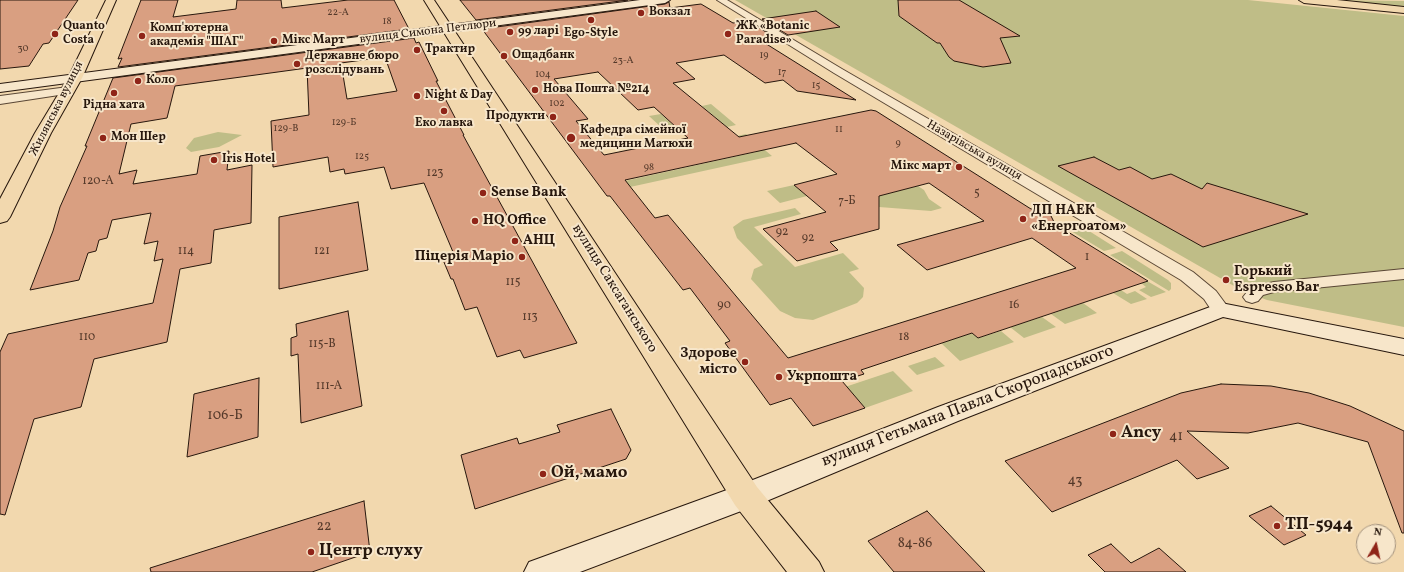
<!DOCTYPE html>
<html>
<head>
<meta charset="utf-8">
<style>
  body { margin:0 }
  #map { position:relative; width:1404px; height:572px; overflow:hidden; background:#f2d8ae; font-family:Vollkorn,serif }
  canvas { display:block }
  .north { position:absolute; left:1356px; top:524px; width:40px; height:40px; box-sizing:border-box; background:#f7e6ca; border:1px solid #a4937e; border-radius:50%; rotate:9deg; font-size:11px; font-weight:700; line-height:16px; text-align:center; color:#27170d }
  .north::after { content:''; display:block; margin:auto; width:14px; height:18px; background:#8f2418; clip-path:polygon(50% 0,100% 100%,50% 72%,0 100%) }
</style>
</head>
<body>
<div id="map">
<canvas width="1404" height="572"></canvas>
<div class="north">N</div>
</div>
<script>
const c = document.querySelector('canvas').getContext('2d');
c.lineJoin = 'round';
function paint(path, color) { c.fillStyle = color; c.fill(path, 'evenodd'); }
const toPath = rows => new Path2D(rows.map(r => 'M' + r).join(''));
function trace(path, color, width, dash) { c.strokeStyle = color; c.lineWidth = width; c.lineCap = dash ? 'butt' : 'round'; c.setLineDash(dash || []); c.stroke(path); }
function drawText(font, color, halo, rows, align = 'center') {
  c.font = font + ' Vollkorn,serif'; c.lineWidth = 4; c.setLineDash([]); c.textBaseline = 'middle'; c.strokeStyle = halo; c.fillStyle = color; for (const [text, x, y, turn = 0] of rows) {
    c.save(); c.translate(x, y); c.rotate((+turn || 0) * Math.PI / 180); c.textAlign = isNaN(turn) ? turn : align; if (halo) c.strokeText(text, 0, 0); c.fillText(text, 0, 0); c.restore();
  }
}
paint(toPath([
  [735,0,1248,0,1404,16,1404,327,1267,300,1241,290],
  [1327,0,1404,1,1404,7],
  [711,104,736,125,727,127,702,106],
  [661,114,674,126,662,128,649,116],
  [218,132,242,135,219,147,191,152,186,148,194,138],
  [746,134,772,156,630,187,625,181,756,152,737,136],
  [794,185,807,196,780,203,767,191],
  [918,186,924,190,929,199,942,208,931,211,879,207,879,196],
  [795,208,801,214,754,227,795,267,843,253,859,269,849,272,864,288,863,297,857,303,813,320,795,318,780,311,751,279,754,269,763,265,737,238,733,227,743,220],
  [1078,224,1116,248,1104,251,1066,228],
  [1122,251,1168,280,1171,283,1171,289,1169,291,1110,255],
  [1147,281,1166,292,1151,297,1139,290,1146,287,1141,283],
  [1121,290,1127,294,1135,291,1147,299,1131,304,1113,293],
  [1083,303,1097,313,1065,324,1051,314],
  [1042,317,1056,327,1024,338,1010,327],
  [1001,331,1014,342,960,361,941,343,972,333,978,338],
  [935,357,945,366,917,375,908,366],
  [893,371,913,391,865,408,852,394,803,401]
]), '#bfbd87');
const building = toPath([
  [0,0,78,0,49,43,43,44,29,66,0,69,0,0],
  [141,0,178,0,173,17,236,9,237,0,281,0,282,8,348,0,394,0,409,29,118,67,122,58,118,59,141,0],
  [460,0,628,0,476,20,460,0],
  [898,0,959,0,1020,36,1000,38,1011,63,983,67,954,61,949,57,940,43,937,43,899,16,898,0],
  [669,2,670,8,701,4,733,23,748,21,774,37,760,40,856,100,797,91,783,80,765,83,724,55,676,63,695,79,673,83,739,137,871,110,876,111,1031,209,1045,211,1050,214,1055,224,1148,281,978,338,972,333,861,370,864,374,842,381,865,408,813,426,791,398,770,405,725,343,730,341,690,288,683,290,610,196,607,196,482,29,665,4,669,2],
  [598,72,638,110,654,107,688,138,604,155,576,121,588,119,554,79,598,72],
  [796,143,837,174,794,185,826,212,763,229,797,261,838,250,830,242,879,229,879,196,929,183,984,221,897,245,927,270,1032,238,1076,268,788,358,668,215,655,218,625,180,796,143],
  [816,11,840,27,788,35,762,19,816,11],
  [414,38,416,43,419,42,438,81,436,81,464,135,463,135,577,343,524,358,520,350,497,357,477,307,465,310,453,279,451,279,441,255,453,252,424,183,391,189,384,167,345,174,344,169,330,172,328,157,273,167,271,121,309,115,307,68,175,86,167,118,131,124,119,174,137,170,133,184,197,174,200,156,229,151,227,170,252,165,251,223,214,230,211,263,180,269,167,342,94,359,81,407,34,419,5,515,0,514,0,352,8,334,153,303,163,259,154,261,158,241,144,244,151,213,112,220,107,238,99,240,96,251,88,253,79,280,30,290,53,231,60,207,87,146,85,146,113,78,414,38],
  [385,57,397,91,347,99,341,63,385,57],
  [1094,157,1119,170,1130,167,1152,179,1171,174,1202,189,1207,183,1308,214,1203,247,1058,166,1094,157],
  [358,202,368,270,279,289,279,217,358,202],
  [348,311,362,406,301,423,298,354,291,356,291,338,297,336,296,324,348,311],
  [259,378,258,437,187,457,194,394,259,378],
  [1221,384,1271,386,1309,393,1350,406,1404,431,1404,533,1402,533,1368,442,1298,423,1248,433,1187,431,1229,468,1197,479,1177,460,1052,512,1005,461,1181,393,1221,384],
  [611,409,631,450,626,459,475,509,461,455,517,438,519,444,560,432,557,425,611,409],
  [364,501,370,552,312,572,151,572,150,568,364,501],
  [1271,506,1306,535,1284,545,1249,516,1271,506],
  [927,511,961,547,985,572,894,572,868,541,927,511],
  [1111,544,1131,563,1159,548,1186,572,1105,572,1088,555,1111,544]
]);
paint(building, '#d99f81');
trace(building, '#27170d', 1);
const street = toPath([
  [717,0,727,0,842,69,1193,272,1216,291,1230,310,1228,314,1221,316,1214,314,1204,299,1181,280,834,73,717,0],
  [68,87,72,89,74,91,72,93,0,104,0,96,68,87],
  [1404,269,1404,279,1274,292,1263,295,1258,301,1252,303,1246,301,1243,297,1251,287,1274,282,1404,269]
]);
const secondary = toPath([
  [640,0,670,0,665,3,0,92,0,84,640,0],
  [1221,303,1404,339,1404,355,1223,317,958,421,757,505,580,572,524,572,529,562,735,487,938,407,1221,303]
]);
const primary = toPath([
  [106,0,116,0,82,78,51,133,10,217,7,221,0,223,0,199,35,133,68,78,106,0],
  [424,0,434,0,757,487,819,562,824,572,787,572,735,505,424,0],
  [1299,0,1337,0,1404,7,1404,13,1304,3,1299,0]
]);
trace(street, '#5a4735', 2);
trace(secondary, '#27170d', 2);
trace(primary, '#27170d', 2);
paint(street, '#f7e6ca');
paint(secondary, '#f7e6ca');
paint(primary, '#f2d8ae');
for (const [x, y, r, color] of [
  [641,13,4,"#8f2418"],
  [591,20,4,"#8f2418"],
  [510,32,4,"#8f2418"],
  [55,34,4,"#8f2418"],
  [728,34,4,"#8f2418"],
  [142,36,4,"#8f2418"],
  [274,41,4,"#8f2418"],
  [417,50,4,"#8f2418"],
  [504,56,4,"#8f2418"],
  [297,64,4,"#8f2418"],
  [138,81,4,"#8f2418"],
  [535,90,4,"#8f2418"],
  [114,93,4,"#8f2418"],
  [417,96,4,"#8f2418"],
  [444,111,4,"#8f2418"],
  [553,117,4,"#8f2418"],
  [103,138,4,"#8f2418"],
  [571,138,5,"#8f2418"],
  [214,160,4,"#8f2418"],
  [959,167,4,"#8f2418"],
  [483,193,4,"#8f2418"],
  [1023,219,4,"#8f2418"],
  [475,221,4,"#8f2418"],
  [515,241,4,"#8f2418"],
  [522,257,4,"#8f2418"],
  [1226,280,4,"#8f2418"],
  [745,362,4,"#8f2418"],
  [779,377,4,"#8f2418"],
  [1113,434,4,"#8f2418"],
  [543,474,4,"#8f2418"],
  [1277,526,4,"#8f2418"],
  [311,552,4,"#8f2418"]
]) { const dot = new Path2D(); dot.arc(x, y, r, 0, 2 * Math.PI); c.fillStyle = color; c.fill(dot); trace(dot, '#f7e6ca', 1.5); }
drawText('10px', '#54392a', null, [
  ["22-А",338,13],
  ["18",387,22],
  ["30",23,49],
  ["19",764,56],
  ["23-А",623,61],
  ["17",782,73],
  ["104",543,75],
  ["15",816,86],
  ["102",557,104],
  ["129-Б",344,123],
  ["129-В",286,129],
  ["11",839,130],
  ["9",898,144],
  ["125",362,157],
  ["98",649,168]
]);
drawText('bold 12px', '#27170d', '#f7e6ca', [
  ["Вокзал",649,13],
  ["Quanto",63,27],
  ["Costa",63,41],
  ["ЖК «Botanic",736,27],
  ["Paradise»",736,41],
  ["Комп'ютерна",150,29],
  ["академія \"ШАГ\"",150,43],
  ["99 ларі",518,32],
  ["Ego-Style",591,34,"center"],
  ["Мікс Март",282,41],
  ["Трактир",425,50],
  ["Ощадбанк",512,56],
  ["Державне бюро",305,57],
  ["розслідувань",305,71],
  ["Коло",146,81],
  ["Нова Пошта №214",543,90],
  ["Night & Day",425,96],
  ["Рідна хата",114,106,"center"],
  ["Продукти",545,117,"right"],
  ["Еко лавка",444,124,"center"],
  ["Кафедра сімейної",580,131],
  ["медицини Матюхи",580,145],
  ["Мон Шер",111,138],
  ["Iris Hotel",222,160],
  ["Мікс март",951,167,"right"]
], 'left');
drawText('12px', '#27170d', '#f7e6ca', [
  ["вулиця Симона Петлюри",428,32,-7],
  ["Жилянська вулиця",57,109,-63],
  ["Назарівська вулиця",974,151,30]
]);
drawText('12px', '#54392a', null, [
  ["123",435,174],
  ["120-А",98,182],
  ["5",977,194],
  ["7-Б",847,202],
  ["92",782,233],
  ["92",808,239],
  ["114",186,252],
  ["121",322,252],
  ["1",1087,258],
  ["115",513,283],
  ["90",724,306],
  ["16",1014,306],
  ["113",530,318],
  ["110",87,338],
  ["18",904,338],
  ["115-В",322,345],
  ["111-А",329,387]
]);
drawText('bold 14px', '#27170d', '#f7e6ca', [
  ["Sense Bank",491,193],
  ["ДП НАЕК",1031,211],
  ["«Енергоатом»",1031,227],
  ["HQ Office",483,221],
  ["АНЦ",523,241],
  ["Піцерія Маріо",514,257,"right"],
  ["Горький",1234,272],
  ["Espresso Bar",1234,288],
  ["Здорове",737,354,"right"],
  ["місто",737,370,"right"],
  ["Укрпошта",787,377]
], 'left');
drawText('14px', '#27170d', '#f7e6ca', [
  ["вулиця Саксаганського",614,289,58]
]);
drawText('14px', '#54392a', null, [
  ["106-Б",225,416],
  ["41",1176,437],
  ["43",1075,481],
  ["22",324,527],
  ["84-86",915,544]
]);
drawText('17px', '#27170d', '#f7e6ca', [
  ["вулиця Гетьмана Павла Скоропадського",968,407,-21]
]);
drawText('bold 17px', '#27170d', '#f7e6ca', [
  ["Ancy",1121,434],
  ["Ой, мамо",551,474],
  ["ТП-5944",1285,526],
  ["Центр слуху",319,552]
], 'left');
</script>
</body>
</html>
